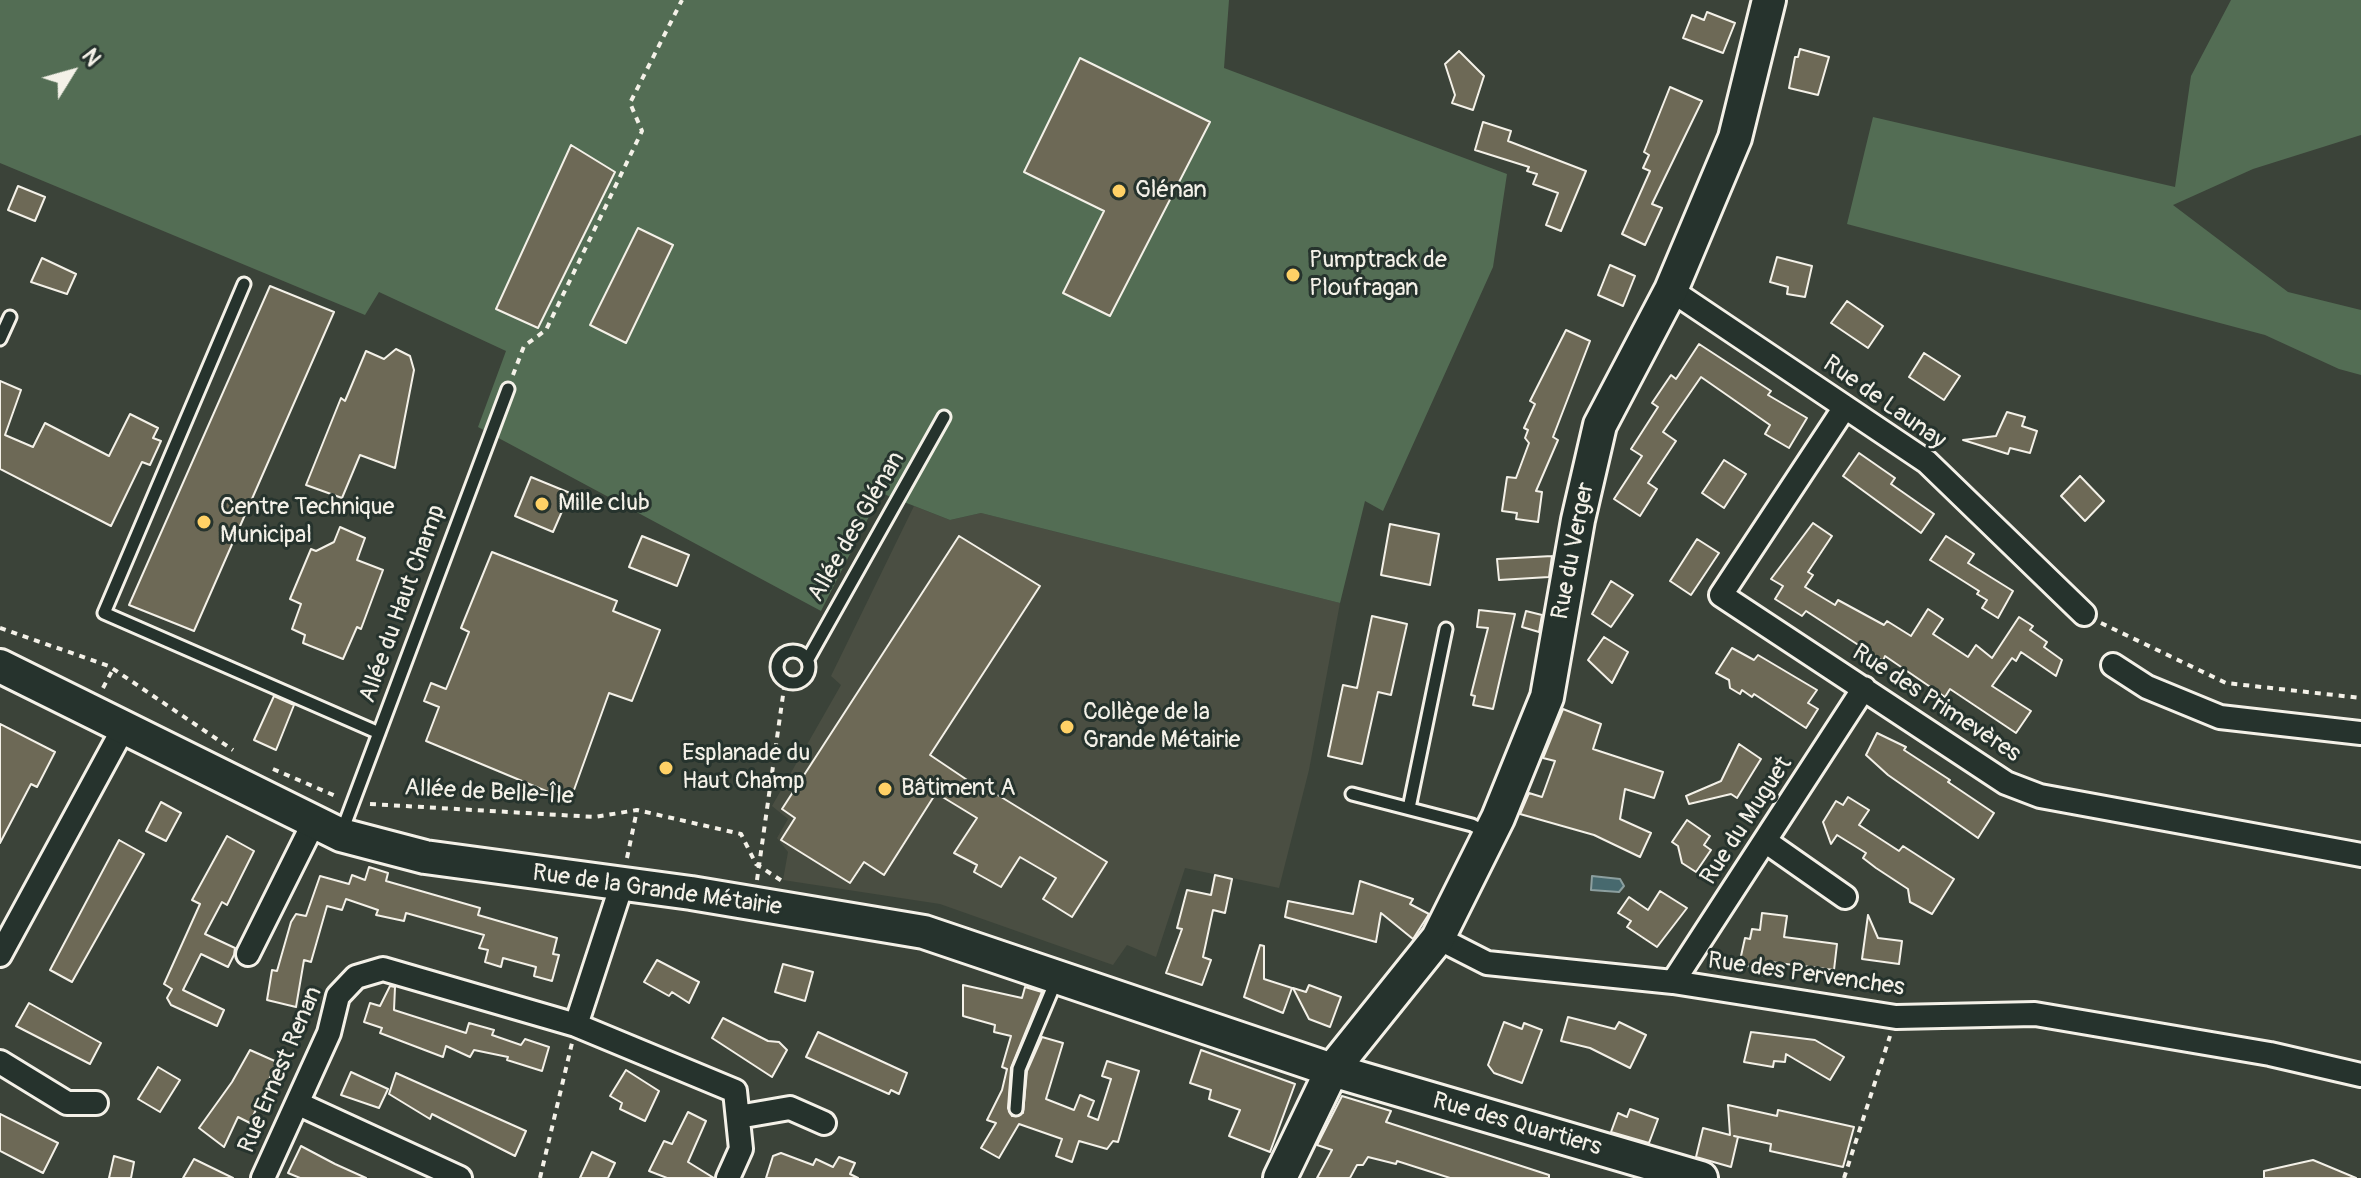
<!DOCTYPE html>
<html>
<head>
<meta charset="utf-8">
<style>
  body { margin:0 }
  #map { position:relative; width:2361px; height:1178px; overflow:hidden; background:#3b4339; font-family:Pangolin,sans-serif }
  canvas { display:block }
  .north { position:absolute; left:32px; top:32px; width:80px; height:80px; -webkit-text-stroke:6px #26332d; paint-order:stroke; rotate:53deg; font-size:22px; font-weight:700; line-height:32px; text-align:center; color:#f4f1e8 }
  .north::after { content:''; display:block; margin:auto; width:28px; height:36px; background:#f4f1e8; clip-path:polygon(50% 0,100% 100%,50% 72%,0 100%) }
</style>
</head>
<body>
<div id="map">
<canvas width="2361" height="1178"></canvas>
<div class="north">N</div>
</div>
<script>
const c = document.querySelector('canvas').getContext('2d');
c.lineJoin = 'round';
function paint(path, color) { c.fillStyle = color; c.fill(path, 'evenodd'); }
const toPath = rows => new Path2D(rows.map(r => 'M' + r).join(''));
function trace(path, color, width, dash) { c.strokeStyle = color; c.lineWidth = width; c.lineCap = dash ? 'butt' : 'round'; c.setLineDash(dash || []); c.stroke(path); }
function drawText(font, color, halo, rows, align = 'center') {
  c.font = font + ' Pangolin,sans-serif'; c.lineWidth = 6; c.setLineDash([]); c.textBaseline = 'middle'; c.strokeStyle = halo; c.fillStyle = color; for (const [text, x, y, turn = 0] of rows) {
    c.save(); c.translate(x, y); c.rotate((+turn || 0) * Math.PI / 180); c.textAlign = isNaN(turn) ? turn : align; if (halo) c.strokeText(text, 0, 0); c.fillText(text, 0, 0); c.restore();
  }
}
paint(toPath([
  [914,506,950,520,981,513,1340,603,1309,770,1279,888,1185,868,1156,957,1127,945,1113,965,940,904,783,880,788,852,777,838,788,819,772,806,841,685,831,676]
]), '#4a4e42');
paint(toPath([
  [0,0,1229,0,1224,68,1507,174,1493,267,1383,511,1365,501,1340,603,981,513,950,520,881,493,821,611,478,427,506,351,379,292,365,315,0,163],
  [2231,0,2361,0,2361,135,2253,169,2173,205,2288,292,2361,310,2361,375,2339,369,2265,335,1847,224,1873,117,2175,187,2191,76]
]), '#536d54');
const water = toPath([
  [1592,876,1620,879,1624,886,1619,892,1591,890,1592,876]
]);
paint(water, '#47696e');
trace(water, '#8c9f9f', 2);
const building = toPath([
  [1707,12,1735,23,1723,53,1683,38,1692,15,1704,20,1707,12],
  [1800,49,1829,57,1818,95,1789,88,1795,57,1798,57,1800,49],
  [1459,51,1484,76,1473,110,1452,103,1455,95,1445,64,1459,51],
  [1080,58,1210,122,1110,316,1063,293,1104,211,1024,172,1080,58],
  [1670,87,1702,101,1652,204,1662,208,1645,245,1622,234,1650,171,1643,168,1649,155,1644,152,1670,87],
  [1483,122,1511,131,1508,141,1586,171,1561,231,1546,225,1558,193,1533,184,1537,174,1527,171,1529,167,1475,150,1483,122],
  [571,145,615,172,538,328,496,309,571,145],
  [18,186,45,197,35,221,8,210,18,186],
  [638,228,673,245,626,343,590,325,638,228],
  [1777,257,1812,266,1805,297,1787,294,1788,287,1770,282,1777,257],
  [42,258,76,274,67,294,31,282,42,258],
  [1610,265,1635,276,1623,306,1598,295,1610,265],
  [270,286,334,312,194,631,129,605,270,286],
  [1847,301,1883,326,1868,348,1831,323,1847,301],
  [1566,330,1590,341,1553,437,1558,440,1536,491,1542,492,1538,522,1516,519,1517,513,1502,511,1507,477,1516,478,1529,443,1525,438,1528,430,1524,428,1535,404,1530,401,1566,330],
  [1699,344,1771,391,1768,395,1807,418,1789,448,1765,434,1770,425,1701,377,1663,432,1676,441,1648,483,1657,489,1640,516,1614,499,1642,456,1631,449,1658,407,1652,403,1671,375,1676,379,1699,344],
  [396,349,410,356,414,370,395,468,360,455,342,498,306,485,341,398,345,401,366,351,384,359,396,349],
  [1924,353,1960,376,1944,400,1909,377,1924,353],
  [0,381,21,390,5,435,33,447,45,423,109,456,130,414,158,428,153,438,161,441,150,465,142,462,111,526,0,469,0,381],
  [2007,412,2025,417,2022,426,2037,431,2030,453,2010,448,2008,454,1963,440,1996,436,2007,412],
  [1859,453,1895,478,1891,484,1934,514,1921,533,1843,476,1859,453],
  [1724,460,1746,474,1724,508,1702,493,1724,460],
  [2080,476,2104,501,2085,521,2061,496,2080,476],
  [531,477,570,493,553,532,515,516,531,477],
  [1813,523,1832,536,1808,572,1813,575,1805,587,1835,605,1838,600,1884,625,1887,621,1911,636,1928,609,1943,619,1933,634,1968,657,1976,645,1992,658,2019,617,2033,626,2030,630,2047,642,2044,647,2062,660,2056,676,2021,652,2016,661,2012,658,1992,686,2031,711,2016,733,1950,689,1945,697,1885,656,1883,661,1806,611,1802,616,1775,599,1783,586,1771,579,1813,523],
  [1390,524,1439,534,1430,585,1381,575,1390,524],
  [340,527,365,538,357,560,383,570,361,629,357,627,343,659,303,643,305,635,292,629,301,604,290,599,311,549,316,551,334,542,340,527],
  [642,536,689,555,677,586,629,567,642,536],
  [959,536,1040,586,930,755,991,796,993,792,1107,862,1072,917,1043,899,1056,878,1020,857,1001,887,974,872,977,865,954,853,977,818,936,793,884,875,864,862,850,883,781,840,795,818,782,809,959,536],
  [1946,536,1974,554,1968,563,2013,591,1998,618,1982,608,1987,600,1977,594,1979,591,1930,560,1946,536],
  [1697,539,1719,553,1691,595,1670,581,1697,539],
  [492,552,617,601,613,611,660,630,632,701,609,693,570,801,426,741,439,707,424,701,431,683,446,689,469,632,461,628,492,552],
  [1552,556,1549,577,1499,580,1497,559,1552,556],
  [1611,581,1633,595,1611,627,1592,614,1611,581],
  [1479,610,1515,614,1493,709,1473,705,1475,696,1471,695,1488,628,1477,627,1479,610],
  [1526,611,1542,615,1539,632,1522,627,1526,611],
  [1372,616,1407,624,1391,695,1378,692,1362,764,1328,756,1343,685,1357,688,1372,616],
  [1604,637,1628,652,1612,683,1588,660,1604,637],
  [1732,648,1754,660,1758,655,1817,690,1808,703,1818,709,1806,728,1754,694,1752,697,1742,690,1740,694,1730,688,1729,680,1716,673,1732,648],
  [274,696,294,705,276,750,254,740,274,696],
  [1563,709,1601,724,1593,749,1663,772,1654,798,1625,789,1620,819,1651,833,1640,857,1594,835,1520,814,1529,793,1542,797,1555,761,1543,758,1563,709],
  [0,724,55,752,37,787,31,784,0,843,0,724],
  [1877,733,1906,747,1904,750,1950,780,1948,782,1994,813,1978,838,1888,775,1866,755,1877,733],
  [1739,744,1761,759,1737,798,1731,794,1689,804,1686,796,1721,781,1739,744],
  [1848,797,1869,810,1859,825,1899,851,1903,846,1954,879,1932,914,1910,902,1908,889,1876,868,1863,858,1866,853,1837,835,1831,844,1823,822,1836,801,1843,805,1848,797],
  [161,802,181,813,166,841,146,831,161,802],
  [1687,820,1710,836,1704,845,1711,850,1696,872,1682,863,1678,846,1672,842,1687,820],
  [227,836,254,851,227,905,222,902,205,934,235,948,234,955,228,967,201,954,183,990,224,1010,217,1026,171,1005,167,998,172,989,164,984,200,904,192,900,227,836],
  [119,840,144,854,72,982,50,970,119,840],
  [369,867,388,873,386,881,480,908,478,915,557,938,553,954,559,955,552,981,534,976,536,967,503,958,501,967,485,962,488,950,479,948,484,935,406,913,404,921,376,915,378,910,346,899,342,910,327,906,311,962,304,960,296,1007,267,1000,272,970,277,971,291,922,296,914,306,916,320,876,349,884,352,875,365,880,369,867],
  [1215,875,1232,879,1225,913,1213,910,1203,957,1211,960,1202,985,1166,973,1182,929,1177,928,1187,890,1211,895,1215,875],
  [1360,881,1413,899,1410,904,1429,914,1413,939,1381,913,1376,942,1285,917,1288,901,1353,914,1360,881],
  [1660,891,1687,908,1657,947,1627,927,1631,921,1618,913,1629,897,1648,910,1660,891],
  [1762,913,1787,916,1784,937,1837,944,1834,970,1770,962,1768,976,1752,974,1753,967,1739,965,1745,938,1750,939,1752,929,1760,930,1762,913],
  [1868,915,1878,938,1902,941,1899,964,1862,959,1868,915],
  [1260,945,1264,946,1264,979,1292,988,1283,1013,1244,997,1260,945],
  [657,960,699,982,689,1003,672,992,669,996,644,982,657,960],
  [783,964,813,972,805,1001,775,992,783,964],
  [963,985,1022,998,1025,987,1042,992,1011,1068,1008,1108,1012,1116,1023,1113,1027,1071,1042,1037,1063,1043,1046,1099,1074,1110,1080,1095,1094,1101,1088,1116,1098,1120,1111,1079,1102,1076,1107,1061,1139,1071,1118,1142,1113,1141,1107,1149,1079,1141,1072,1162,1056,1156,1062,1139,1019,1124,999,1158,981,1148,996,1123,987,1120,1002,1090,1007,1069,1002,1067,1011,1036,994,1032,995,1025,963,1016,963,985],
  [1309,985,1341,997,1330,1027,1309,1019,1293,988,1306,992,1309,985],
  [390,986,395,987,394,1010,466,1033,469,1023,494,1030,492,1035,521,1045,525,1039,549,1047,542,1071,507,1060,508,1057,474,1050,470,1057,446,1046,443,1057,380,1033,382,1028,364,1022,370,1003,380,1006,390,986],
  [29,1003,101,1043,90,1064,16,1026,29,1003],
  [1568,1017,1615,1029,1619,1022,1646,1035,1630,1068,1590,1048,1561,1041,1568,1017],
  [723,1018,768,1041,779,1042,787,1050,772,1077,712,1038,723,1018],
  [1504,1022,1522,1029,1524,1023,1542,1030,1522,1083,1494,1073,1488,1065,1504,1022],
  [818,1032,907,1073,899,1094,891,1090,889,1094,806,1057,818,1032],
  [1751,1032,1815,1040,1844,1057,1830,1080,1786,1054,1785,1062,1774,1061,1773,1067,1744,1062,1751,1032],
  [250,1050,277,1062,250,1123,238,1117,224,1147,199,1128,232,1082,250,1050],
  [1201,1050,1295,1084,1270,1152,1229,1136,1240,1110,1209,1099,1211,1090,1190,1083,1201,1050],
  [158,1067,180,1080,160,1112,138,1099,158,1067],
  [626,1070,659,1091,645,1121,620,1109,622,1103,610,1096,626,1070],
  [351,1072,388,1089,379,1108,341,1095,351,1072],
  [396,1073,526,1131,515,1156,432,1114,430,1119,389,1094,396,1073],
  [1342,1096,1391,1111,1386,1122,1549,1175,1549,1178,1450,1178,1397,1161,1396,1164,1368,1157,1363,1165,1357,1165,1350,1178,1317,1178,1332,1150,1317,1145,1342,1096],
  [1728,1105,1777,1116,1778,1110,1854,1127,1843,1167,1770,1151,1771,1144,1734,1136,1738,1137,1731,1167,1696,1157,1703,1128,1730,1135,1728,1105],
  [1630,1109,1658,1119,1649,1143,1611,1132,1618,1113,1627,1117,1630,1109],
  [688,1112,706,1121,688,1162,714,1178,667,1178,649,1171,664,1141,672,1144,688,1112],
  [0,1114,58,1143,43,1173,0,1151,0,1114],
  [301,1146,335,1164,366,1178,300,1178,288,1173,301,1146],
  [592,1152,615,1163,608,1178,580,1178,592,1152],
  [781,1153,813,1165,816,1159,833,1167,839,1157,855,1163,850,1174,858,1178,766,1178,773,1156,781,1153],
  [114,1156,134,1162,131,1178,109,1178,114,1156],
  [194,1159,233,1178,183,1178,194,1159],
  [2313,1160,2356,1178,2264,1178,2264,1171,2313,1160]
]);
paint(building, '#6d6956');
trace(building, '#f4f1e8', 2);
const lane = toPath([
  [244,284,104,613,379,733],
  [0,339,10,317],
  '777 667a16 16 0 1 1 32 0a16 16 0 1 1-32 0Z',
  [808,659,944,417],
  [1352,794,1472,825,1489,834],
  [1409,808,1446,629],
  [341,834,508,389],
  [1016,1109,1019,1069,1056,981]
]);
const street = toPath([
  [1671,290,1927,462,2084,614],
  [1845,407,1721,595,2006,783,2040,796,2361,855],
  [2113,665,2147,687,2220,717,2361,733],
  [1765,841,1845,897],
  [1438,938,1487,963,1673,982,1896,1017,2035,1014,2270,1054,2361,1075],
  [248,954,314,822],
  [0,955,123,729],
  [1673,982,1864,688],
  [576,1025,622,884],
  [0,1062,67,1103,96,1103],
  [299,1104,460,1178],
  [738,1117,790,1108,824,1123],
  [263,1178,329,1033,338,996,356,977,383,969,576,1025,735,1091,741,1149,728,1178]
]);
const secondary = toPath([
  [0,666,341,835,425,857,691,893,924,932,1332,1070,1701,1178],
  [1280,1178,1332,1070,1438,938,1498,818,1547,697,1578,520,1600,425,1671,290,1735,138,1769,0]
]);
trace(lane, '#f4f1e8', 17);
trace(street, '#f4f1e8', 28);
trace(secondary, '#f4f1e8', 38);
trace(toPath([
  [513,375,524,346,546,330,642,131,630,103,682,0],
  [2101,623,2226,683,2361,698],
  [0,628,109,666,233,750],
  [103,688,113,669],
  [273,769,338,797],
  [370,804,595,817,637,810,741,834,756,864,782,881],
  [627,858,637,810],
  [757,880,785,681],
  [540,1178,572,1043],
  [1844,1178,1890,1036]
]), '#f4f1e8', 4, [6, 6]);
trace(lane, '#26332d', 11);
trace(street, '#26332d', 22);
trace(secondary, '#26332d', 32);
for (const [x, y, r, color] of [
  [1119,191,8,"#ffd166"],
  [1293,275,8,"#ffd166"],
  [542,504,8,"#ffd166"],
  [204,522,8,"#ffd166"],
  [1067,727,8,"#ffd166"],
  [666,768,8,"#ffd166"],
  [885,789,8,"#ffd166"]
]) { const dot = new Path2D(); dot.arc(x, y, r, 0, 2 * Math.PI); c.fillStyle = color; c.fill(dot); trace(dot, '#26332d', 3); }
drawText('24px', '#f4f1e8', '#26332d', [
  ["Glénan",1135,191],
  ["Pumptrack de",1309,261],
  ["Ploufragan",1309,289],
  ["Mille club",558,504],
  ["Centre Technique",220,508],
  ["Municipal",220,536],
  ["Collège de la",1083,713],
  ["Grande Métairie",1083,741],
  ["Esplanade du",682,754],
  ["Haut Champ",682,782],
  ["Bâtiment A",901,789]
], 'left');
drawText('24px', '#f4f1e8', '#26332d', [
  ["Rue de Launay",1884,403,35],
  ["Allée des Glénan",857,527,-60],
  ["Rue du Verger",1574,551,-79],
  ["Allée du Haut Champ",403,604,-70],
  ["Rue des Primevères",1936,704,33],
  ["Allée de Belle-Île",489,793,3],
  ["Rue du Muguet",1747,821,-57],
  ["Rue de la Grande Métairie",657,891,8],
  ["Rue des Pervenches",1806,975,8],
  ["Rue Ernest Renan",281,1070,-67],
  ["Rue des Quartiers",1517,1125,16]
]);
</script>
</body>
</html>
